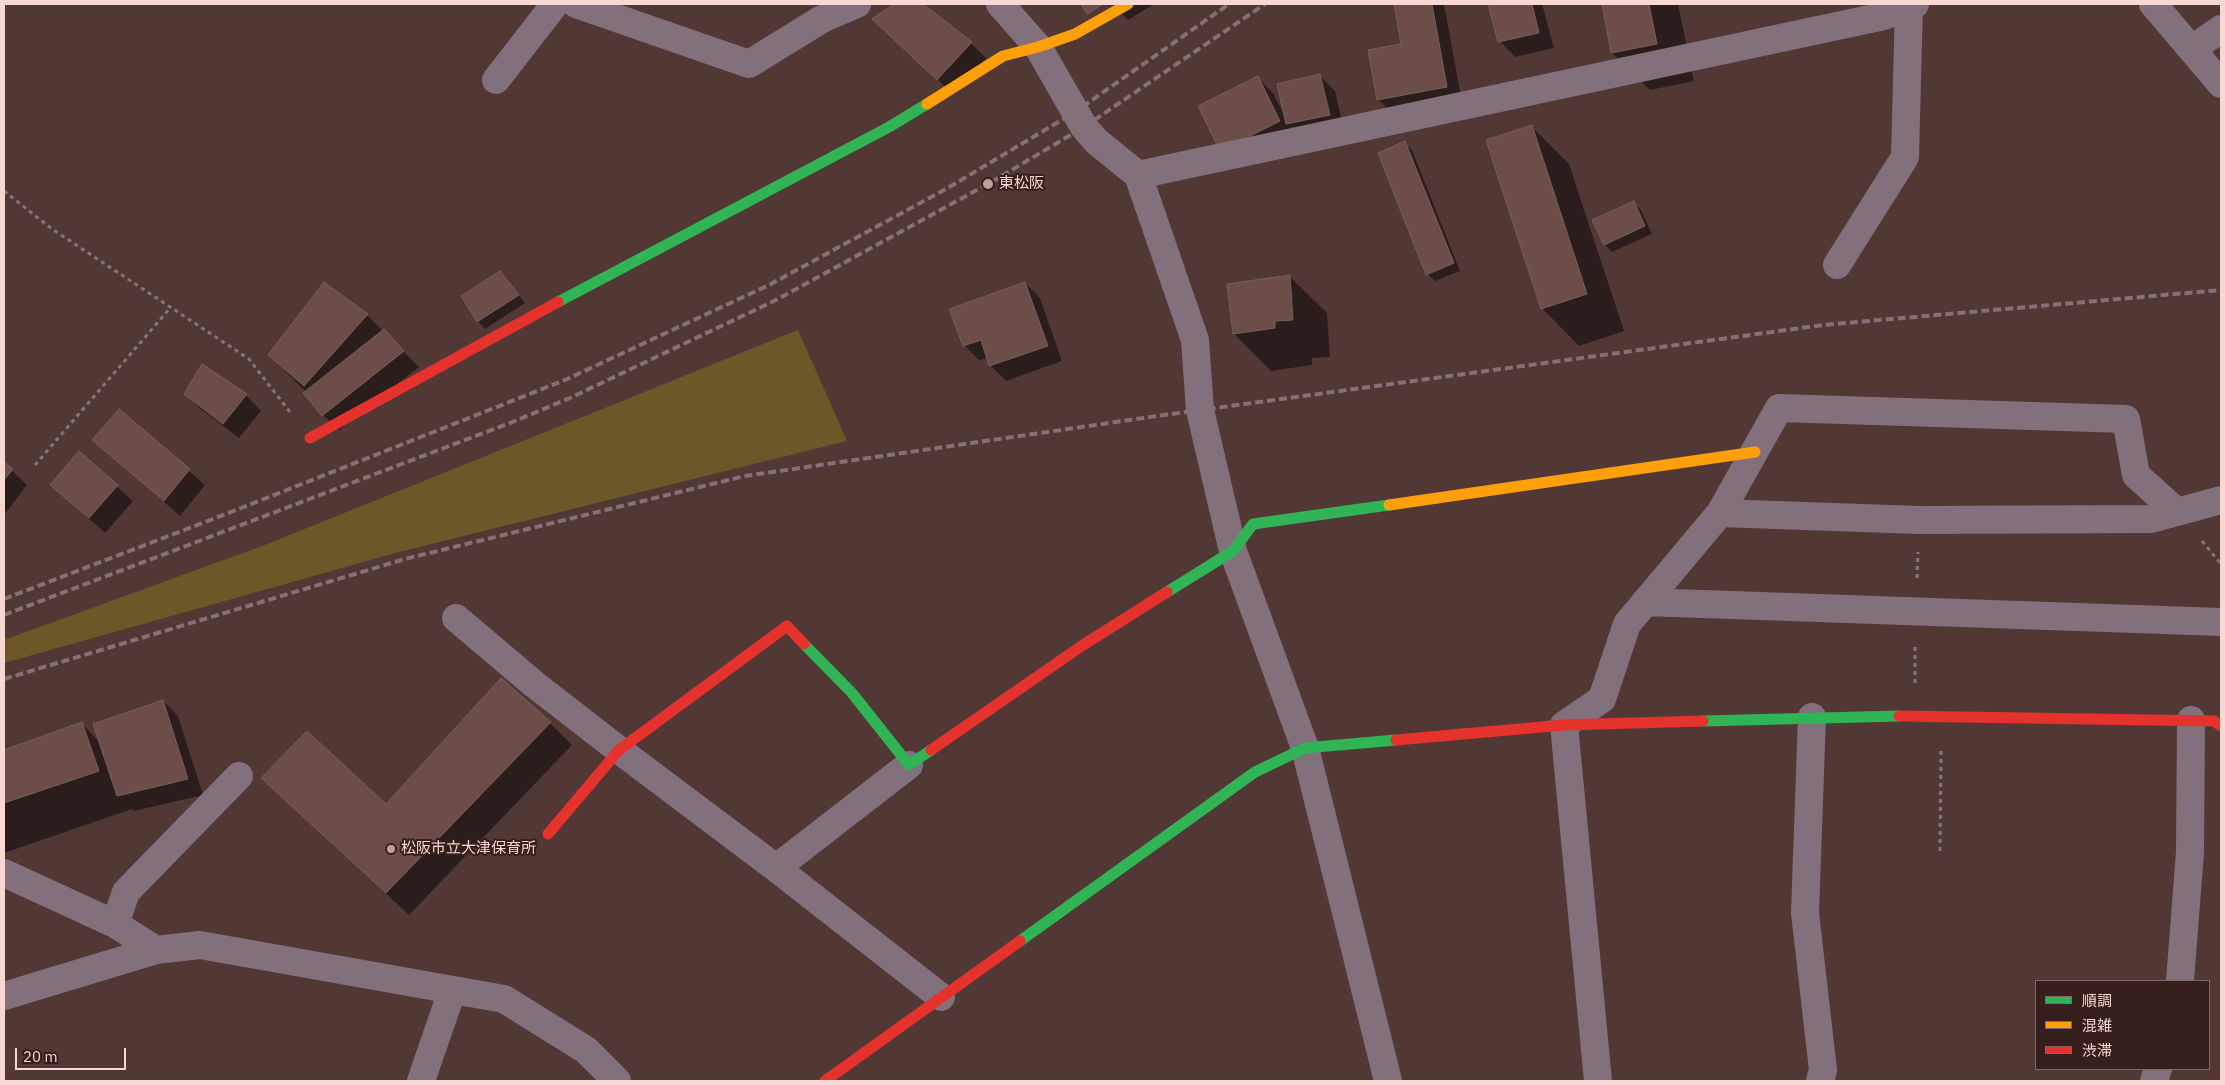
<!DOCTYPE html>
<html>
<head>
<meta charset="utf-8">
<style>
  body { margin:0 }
  #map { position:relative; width:2225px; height:1085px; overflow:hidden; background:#523835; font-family:"IBM Plex Sans","Noto Sans JP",sans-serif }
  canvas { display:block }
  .frame { position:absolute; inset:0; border:5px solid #f7d8d3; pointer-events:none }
  .legend { position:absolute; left:2035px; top:980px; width:175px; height:90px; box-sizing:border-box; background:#351e1b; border:1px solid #836865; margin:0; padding:6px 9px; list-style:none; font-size:15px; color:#f7d8d3 }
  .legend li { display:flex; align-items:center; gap:10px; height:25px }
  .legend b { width:25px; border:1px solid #836865 }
  .scale { position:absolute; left:15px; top:1048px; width:111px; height:22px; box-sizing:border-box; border:2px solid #f7d8d3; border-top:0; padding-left:6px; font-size:15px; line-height:18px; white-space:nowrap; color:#f7d8d3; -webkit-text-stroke:4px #351e1b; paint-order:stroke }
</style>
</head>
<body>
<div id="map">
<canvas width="2225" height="1085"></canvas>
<div class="frame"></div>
<ul class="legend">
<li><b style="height:6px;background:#30b455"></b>順調</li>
<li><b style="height:6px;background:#ff9f0a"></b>混雑</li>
<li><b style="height:6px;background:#e5322d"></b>渋滞</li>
</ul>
<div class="scale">20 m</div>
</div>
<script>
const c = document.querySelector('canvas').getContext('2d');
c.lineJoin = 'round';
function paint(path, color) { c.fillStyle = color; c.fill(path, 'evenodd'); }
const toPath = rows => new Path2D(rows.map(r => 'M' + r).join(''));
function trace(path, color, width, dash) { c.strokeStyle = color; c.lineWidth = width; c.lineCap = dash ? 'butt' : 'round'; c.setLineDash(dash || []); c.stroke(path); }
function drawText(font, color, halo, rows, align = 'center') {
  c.font = font + ' "IBM Plex Sans","Noto Sans JP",sans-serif'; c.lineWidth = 4; c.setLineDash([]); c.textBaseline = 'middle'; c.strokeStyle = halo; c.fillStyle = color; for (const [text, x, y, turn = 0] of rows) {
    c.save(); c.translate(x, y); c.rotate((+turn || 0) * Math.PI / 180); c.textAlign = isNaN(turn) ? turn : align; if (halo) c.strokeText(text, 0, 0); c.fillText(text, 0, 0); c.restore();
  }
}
paint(toPath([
  [798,330,847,441,399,552,4,663,4,640,265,545]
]), '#6c5729');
paint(toPath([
  [896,4,921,4,971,43,986,58,953,94,874,19],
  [1112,4,1154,4,1128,20],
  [1395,4,1444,4,1462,102,1393,115,1378,99,1402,45],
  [1490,4,1542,4,1554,48,1515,57,1500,41],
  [1603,4,1678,4,1694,81,1650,90,1612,53],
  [1320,76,1335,91,1344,130,1303,139,1290,126,1294,137,1236,166,1258,78,1273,93,1285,116],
  [1531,126,1569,164,1624,331,1579,346,1542,308],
  [1405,143,1412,150,1460,271,1435,281,1427,274],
  [1634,203,1641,210,1652,234,1612,252,1605,245,1594,221],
  [500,272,525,303,485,329,478,321],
  [1289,276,1327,313,1330,357,1312,358,1312,365,1271,371,1234,334],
  [325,283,367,315,419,367,339,430,323,415,306,392,269,355],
  [1025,283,1040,298,1062,361,1006,381,990,365,988,358,979,360,964,345],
  [202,366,246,395,261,411,239,438,201,409,185,394],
  [119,410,205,485,180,516,94,440],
  [79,453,133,501,105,533,52,485],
  [4,463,27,485,4,515],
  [163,701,178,716,203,795,134,811,132,809,4,853,4,751,82,724,100,742],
  [550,723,572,745,409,915,285,800,386,806]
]), '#0007');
const building = toPath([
  [894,4,923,4,972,42,937,80,872,19,894,4],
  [1081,4,1103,4,1087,14,1081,4],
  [1394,4,1432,4,1447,87,1377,100,1368,50,1401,44,1394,4],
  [1488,4,1532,4,1539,33,1498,42,1488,4],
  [1602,4,1649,4,1657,44,1611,53,1602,4],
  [1320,74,1330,115,1286,124,1277,84,1320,74],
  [1258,76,1280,121,1220,151,1198,106,1258,76],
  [1532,125,1587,294,1541,309,1486,140,1532,125],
  [1405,141,1454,263,1426,275,1378,153,1405,141],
  [1634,201,1645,226,1604,245,1592,220,1634,201],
  [500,271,519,295,477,322,461,296,500,271],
  [1290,275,1293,320,1275,321,1275,328,1233,334,1227,284,1290,275],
  [324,282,368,314,304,386,268,355,324,282],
  [1025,282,1048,346,989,366,981,340,963,346,949,309,1025,282],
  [384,329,404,351,322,416,303,393,384,329],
  [202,364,247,394,223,424,184,394,202,364],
  [119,409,190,469,164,501,92,440,119,409],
  [79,451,118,485,89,518,50,485,79,451],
  [4,462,13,469,4,480,4,462],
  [501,678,551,722,386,893,261,778,307,731,386,804,501,678],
  [163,700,188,779,117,796,93,724,163,700],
  [82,722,99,771,4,803,4,750,82,722]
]);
paint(building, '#6d4d4a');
trace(building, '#755f5c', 1);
trace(toPath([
  [4,191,52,229,249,359,290,412],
  [35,465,171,307],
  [2202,541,2221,564],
  [1917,578,1918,552],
  [1915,683,1915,645],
  [1940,851,1941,749]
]), '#86747c', 3, [4, 4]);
trace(toPath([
  [576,4,749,64,822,19,857,4],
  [1000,4,1038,47,1084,127,1096,141,1138,175,1195,340,1200,410,1233,551,1305,748,1388,1081],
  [2153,4,2221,84],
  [2192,49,2221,29],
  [496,80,555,4],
  [1138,175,1884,16,1915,4],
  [1837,265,1905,157,1909,4],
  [1720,513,1919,520,2151,519,2221,500],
  [1645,602,2221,622],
  [456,618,534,684,619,750,776,868,941,997],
  [1812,717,1805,913,1823,1070,1820,1081],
  [776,868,909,765],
  [4,873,115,924,156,950,200,945,504,999,586,1050,617,1081],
  [115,924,126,892,239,776],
  [2180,981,2190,852,2191,720],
  [4,996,156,950],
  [421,1081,452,991],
  [1598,1081,1564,725,1602,699,1627,624,1720,513,1779,408,2126,419,2136,475,2177,512],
  [2154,1081,2158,1069]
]), '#82707d', 28);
trace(toPath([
  [558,302,889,127,927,104],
  [1167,592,1233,551,1253,524,1389,505],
  [804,644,852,693,909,765,931,750],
  [1703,721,1899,716],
  [1020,941,1255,772,1305,748,1396,740]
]), '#30b455', 11);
trace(toPath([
  [927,104,1003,56,1038,47,1075,34,1128,4],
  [1389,505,1755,452]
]), '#ff9f0a', 11);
trace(toPath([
  [310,438,558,302],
  [1899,716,2214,721,2221,726],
  [1396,740,1564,725,1703,721],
  [931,750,1083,645,1167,592],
  [548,834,619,750,787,626,804,644],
  [825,1081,1020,941]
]), '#e5322d', 11);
trace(toPath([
  [4,599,226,514,565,380,769,285,946,189,1075,112,1229,4],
  [4,615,515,421,570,398,776,300,988,184,1084,127,1265,4],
  [4,679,405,559,745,476,1157,416,1823,325,2221,290]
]), '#847075', 4, [8, 4]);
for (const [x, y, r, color] of [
  [988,184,6,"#bda09c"],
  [391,849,5,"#bda09c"]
]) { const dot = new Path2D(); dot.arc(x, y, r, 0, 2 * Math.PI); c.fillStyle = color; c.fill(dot); trace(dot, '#351e1b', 2); }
drawText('15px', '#f7d8d3', '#351e1b', [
  ["東松阪",999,184],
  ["松阪市立大津保育所",401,849]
], 'left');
</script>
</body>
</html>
